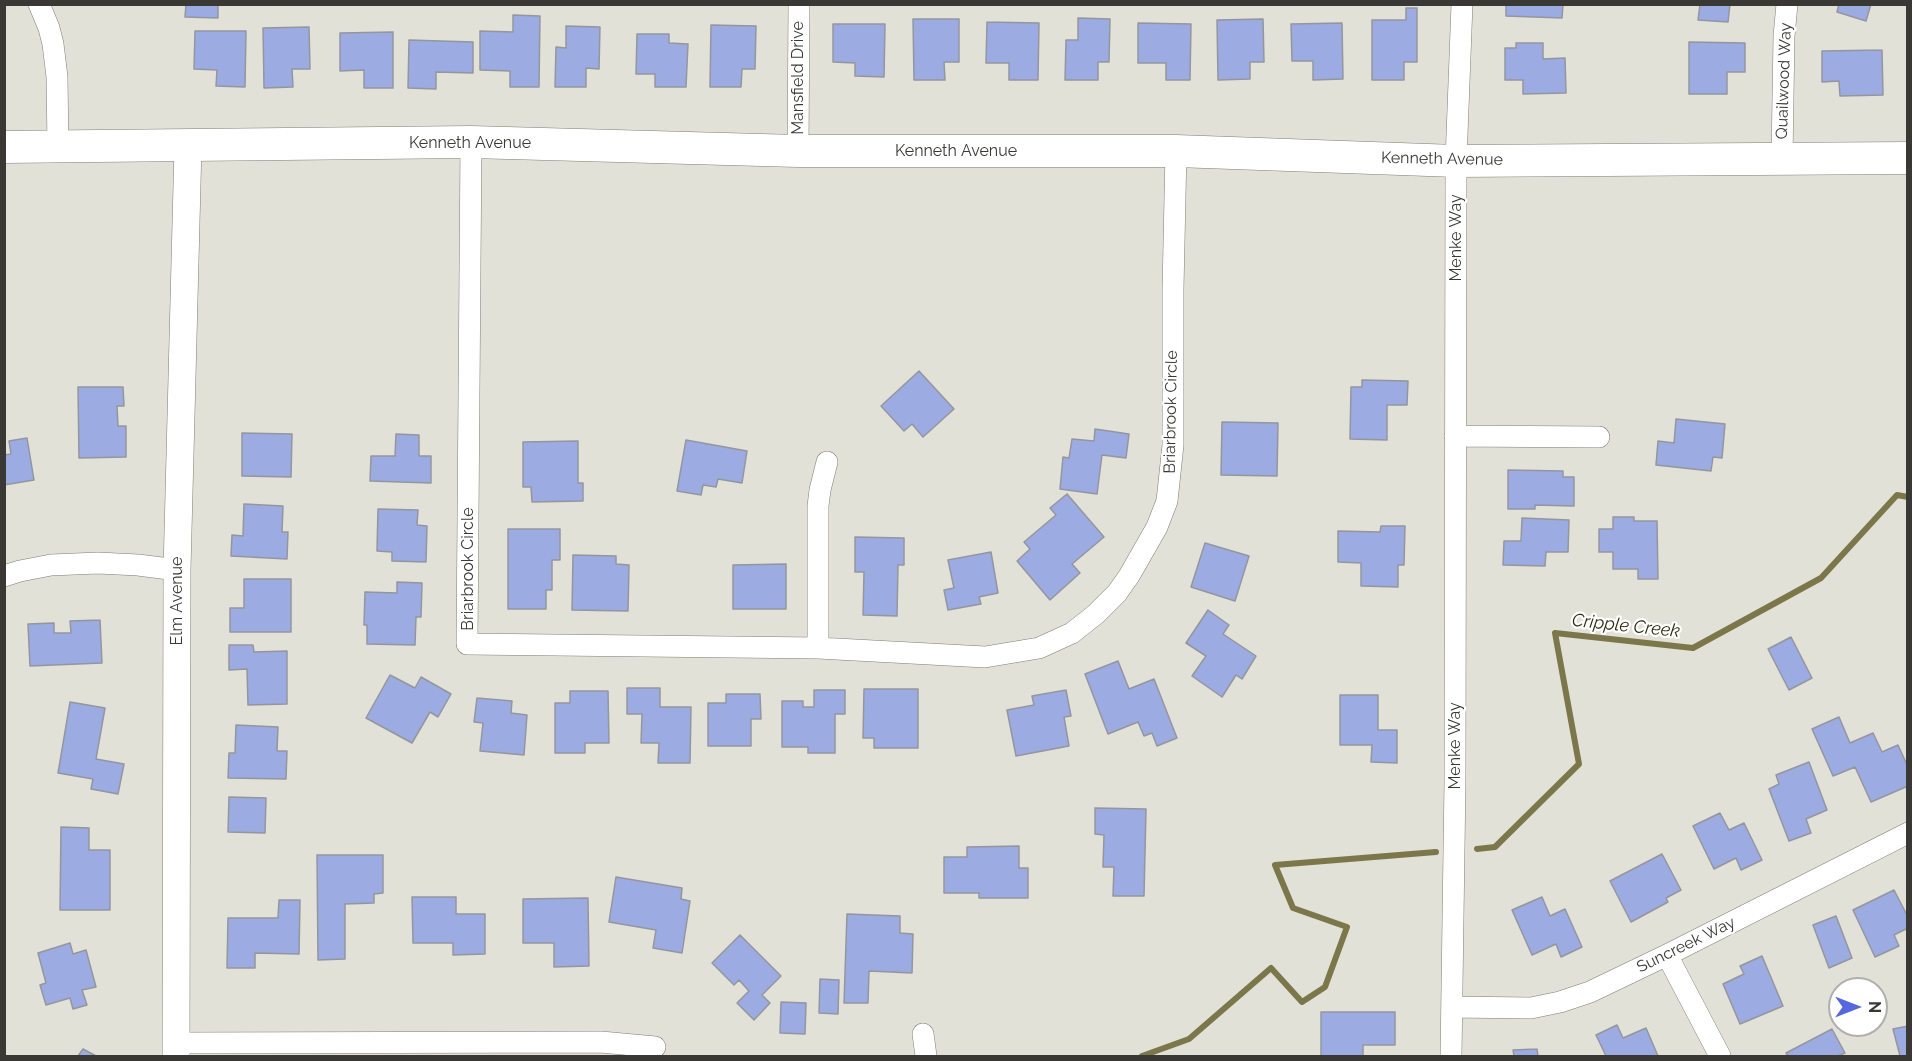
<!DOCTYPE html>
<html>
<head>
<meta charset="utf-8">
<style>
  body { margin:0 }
  #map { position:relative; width:1912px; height:1061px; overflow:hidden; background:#e1e1d8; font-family:Raleway,sans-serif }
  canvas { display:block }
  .frame { position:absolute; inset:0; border:6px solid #393835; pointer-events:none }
  .north { position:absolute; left:1828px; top:977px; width:60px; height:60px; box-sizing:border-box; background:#fff; border:2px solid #b0afae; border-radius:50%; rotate:90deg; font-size:16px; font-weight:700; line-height:24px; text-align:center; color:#393835 }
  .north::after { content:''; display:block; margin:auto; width:21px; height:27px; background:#5668de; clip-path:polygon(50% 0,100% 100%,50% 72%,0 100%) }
</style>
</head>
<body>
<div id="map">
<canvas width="1912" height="1061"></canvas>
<div class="frame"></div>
<div class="north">N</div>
</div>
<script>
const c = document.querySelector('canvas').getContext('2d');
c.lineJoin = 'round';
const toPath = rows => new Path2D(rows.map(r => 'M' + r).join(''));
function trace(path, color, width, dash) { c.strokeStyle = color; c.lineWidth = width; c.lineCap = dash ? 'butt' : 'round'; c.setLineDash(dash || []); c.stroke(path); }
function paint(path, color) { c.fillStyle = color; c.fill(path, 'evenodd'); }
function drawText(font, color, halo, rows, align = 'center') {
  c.font = font + ' Raleway,sans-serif'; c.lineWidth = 4.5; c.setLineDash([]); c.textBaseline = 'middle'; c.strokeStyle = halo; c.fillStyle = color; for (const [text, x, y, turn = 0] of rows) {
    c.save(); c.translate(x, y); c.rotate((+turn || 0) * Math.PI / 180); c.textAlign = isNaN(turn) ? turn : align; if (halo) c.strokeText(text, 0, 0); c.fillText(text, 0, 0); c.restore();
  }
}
trace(toPath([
  [1477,849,1495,847,1579,764,1555,633,1693,648,1821,578,1897,495,1908,497],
  [1142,1056,1189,1039,1271,968,1302,1002,1325,987,1347,927,1293,908,1275,865,1436,852]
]), '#7c774b', 6);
const building = toPath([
  [186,4,218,4,218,18,185,17,186,4],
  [1506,4,1563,4,1562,18,1506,16,1506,4],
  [1700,4,1730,4,1728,22,1698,20,1700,4],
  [1839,4,1871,4,1866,21,1837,12,1839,4],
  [1406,8,1417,8,1417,62,1404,62,1404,80,1372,80,1372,20,1406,20,1406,8],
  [513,15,540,16,539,87,510,87,510,71,480,70,480,31,513,32,513,15],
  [1078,18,1110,19,1109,62,1098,62,1098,80,1065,80,1066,40,1078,40,1078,18],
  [913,19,959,19,959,62,944,62,945,80,914,80,913,19],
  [1263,19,1264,62,1250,62,1250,79,1218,80,1217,20,1263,19],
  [987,22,1039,23,1038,80,1009,80,1009,63,986,63,987,22],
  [1138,23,1191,24,1190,80,1166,80,1166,63,1138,63,1138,23],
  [1342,23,1343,79,1313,80,1313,61,1292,61,1291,24,1342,23],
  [833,24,885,24,884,77,855,76,855,63,833,62,833,24],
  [711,25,756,26,755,69,742,69,741,87,710,87,711,25],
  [566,26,600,27,599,69,586,68,586,87,555,87,556,47,566,48,566,26],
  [309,27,310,69,292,69,293,87,264,88,263,28,309,27],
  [195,31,246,31,245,87,216,86,217,70,194,69,195,31],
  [393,32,393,88,364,88,364,70,340,71,340,33,393,32],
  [637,34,669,34,669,43,688,44,686,87,655,87,655,74,636,74,637,34],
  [409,40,473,42,473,73,436,72,436,89,408,88,409,40],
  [1689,42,1745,43,1745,72,1727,72,1727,94,1689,94,1689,42],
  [1516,43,1543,43,1543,59,1565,58,1566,93,1523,94,1523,80,1505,80,1505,48,1516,48,1516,43],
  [1882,50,1883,95,1840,96,1839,81,1822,82,1822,51,1882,50],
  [919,371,954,409,923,437,912,424,904,431,881,406,919,371],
  [1362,380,1408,381,1407,405,1387,405,1387,440,1350,439,1351,387,1362,387,1362,380],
  [78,387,123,387,124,406,117,406,118,426,126,426,126,457,79,458,78,387],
  [1676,419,1725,424,1722,458,1713,457,1711,471,1656,465,1658,441,1674,443,1676,419],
  [1222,422,1278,423,1277,476,1221,475,1222,422],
  [1095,429,1129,434,1126,458,1102,455,1097,494,1060,489,1063,457,1069,458,1072,439,1094,441,1095,429],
  [242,433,292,434,291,477,242,476,242,433],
  [396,434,419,435,419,456,431,456,431,483,370,481,371,456,395,456,396,434],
  [27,438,34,480,4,485,4,455,11,454,9,441,27,438],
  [686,440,747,451,742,483,718,479,716,487,703,485,701,495,677,491,686,440],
  [578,441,578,483,583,483,583,501,532,502,531,487,523,487,523,442,578,441],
  [1508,470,1563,471,1563,477,1574,477,1574,506,1535,505,1535,509,1508,509,1508,470],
  [1067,494,1104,537,1072,564,1080,573,1050,600,1017,561,1030,549,1024,542,1056,515,1050,508,1067,494],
  [244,504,283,506,282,532,288,532,287,559,231,556,232,535,243,536,244,504],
  [378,509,418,510,417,525,427,526,426,562,392,561,392,552,377,551,378,509],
  [1613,517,1634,517,1634,521,1657,521,1658,579,1638,579,1638,569,1613,569,1613,552,1599,552,1599,529,1613,529,1613,517],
  [1522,518,1569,520,1568,552,1546,552,1545,566,1503,565,1504,541,1521,541,1522,518],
  [1381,526,1405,526,1404,565,1398,565,1398,587,1361,586,1361,563,1338,562,1338,531,1380,532,1381,526],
  [508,529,560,529,560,560,552,560,552,590,546,590,546,609,508,609,508,529],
  [855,537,904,538,904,565,898,565,897,616,863,615,864,572,855,572,855,537],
  [1205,543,1249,556,1235,601,1191,587,1205,543],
  [991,552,998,593,979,597,981,604,948,610,944,590,954,588,948,560,991,552],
  [573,555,616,556,616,564,629,565,628,611,572,610,573,555],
  [786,564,786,609,733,609,733,565,786,564],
  [244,579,291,579,291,632,230,632,230,608,244,608,244,579],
  [397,582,422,583,421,617,416,617,415,645,367,644,367,625,364,625,365,592,397,593,397,582],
  [1208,610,1229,625,1223,634,1256,656,1242,679,1236,675,1222,697,1192,676,1206,656,1186,643,1208,610],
  [100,620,102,663,30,666,28,624,54,623,54,633,71,633,70,621,100,620],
  [1791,637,1812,678,1789,690,1768,649,1791,637],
  [229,645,253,645,254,652,287,651,287,704,248,705,247,669,229,670,229,645],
  [1118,661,1129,689,1154,679,1177,738,1157,746,1152,733,1144,736,1138,722,1108,734,1085,674,1118,661],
  [390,675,415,688,421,677,451,694,438,717,430,712,412,743,366,718,390,675],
  [627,688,660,688,660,707,691,707,690,763,658,763,659,743,641,743,642,714,627,714,627,688],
  [864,689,918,689,918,748,874,748,874,738,863,738,864,689],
  [814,690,845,690,845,714,835,714,835,753,808,753,808,747,782,747,782,701,803,701,803,707,814,707,814,690],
  [1066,690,1071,716,1064,717,1069,746,1016,756,1007,710,1034,705,1032,696,1066,690],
  [570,691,608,691,609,743,585,743,585,753,555,753,555,703,570,703,570,691],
  [726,694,760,694,761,719,751,719,751,746,708,746,708,703,726,703,726,694],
  [1340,695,1378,695,1378,730,1397,730,1397,763,1371,762,1372,745,1340,745,1340,695],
  [477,698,512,701,511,713,527,715,524,755,480,751,483,723,474,722,477,698],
  [70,702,105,708,96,759,124,764,118,794,91,789,93,779,58,773,70,702],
  [1839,717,1850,743,1873,733,1882,752,1898,745,1908,767,1908,786,1871,802,1855,767,1833,776,1812,729,1839,717],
  [236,725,278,727,277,751,287,751,286,779,228,778,229,753,235,753,236,725],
  [1809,762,1827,810,1806,819,1811,833,1789,841,1769,789,1779,784,1776,775,1809,762],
  [229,797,266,798,265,833,228,832,229,797],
  [1095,808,1146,809,1144,896,1113,896,1114,867,1103,867,1104,835,1095,834,1095,808],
  [1720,813,1729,830,1744,823,1762,860,1741,870,1736,858,1714,869,1693,826,1720,813],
  [61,827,89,828,89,850,110,850,110,910,60,910,61,827],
  [1019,846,1019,868,1028,868,1028,898,979,898,979,893,944,893,944,857,967,857,967,847,1019,846],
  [1662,854,1681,890,1666,898,1668,902,1631,922,1610,881,1662,854],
  [317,855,383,855,383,893,374,894,374,903,345,904,345,959,318,960,317,855],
  [616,877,682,888,681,899,690,901,682,953,653,948,656,930,609,922,616,877],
  [1894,890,1908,917,1908,928,1894,935,1899,946,1875,957,1853,910,1894,890],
  [412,897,456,897,456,914,485,914,485,954,453,955,453,943,413,943,412,897],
  [1542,897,1550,916,1565,909,1582,947,1561,957,1556,944,1532,955,1512,910,1542,897],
  [588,898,589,966,554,967,554,943,523,943,523,899,588,898],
  [279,900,300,900,299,954,255,953,255,968,227,968,228,918,278,918,279,900],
  [847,914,900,916,900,933,913,934,912,973,869,971,868,1003,844,1003,847,914],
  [1836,916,1852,958,1829,968,1813,925,1836,916],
  [740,935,781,976,762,995,770,1003,754,1020,737,1003,749,991,739,980,734,985,712,963,740,935],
  [70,943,73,954,86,950,96,987,82,990,87,1005,73,1009,70,998,46,1005,40,985,46,983,38,953,70,943],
  [1762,956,1783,1006,1740,1024,1723,984,1744,974,1740,966,1762,956],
  [820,979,839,980,838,1014,819,1013,820,979],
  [781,1002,806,1003,805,1034,780,1033,781,1002],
  [1321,1012,1395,1012,1395,1045,1363,1045,1363,1056,1321,1056,1321,1012],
  [1617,1025,1623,1038,1646,1028,1658,1056,1606,1056,1596,1035,1617,1025],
  [1908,1026,1908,1056,1900,1056,1893,1029,1908,1026],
  [1832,1029,1845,1053,1838,1056,1788,1056,1786,1053,1832,1029],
  [83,1049,96,1056,78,1056,83,1049],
  [1537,1049,1538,1056,1510,1056,1514,1056,1513,1050,1537,1049]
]);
paint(building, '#9cabe2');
trace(building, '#94969e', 1.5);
const minor = toPath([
  [39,4,49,28,53,44,57,77,58,148],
  [471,142,467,644,818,648,985,657,1039,648,1072,633,1096,614,1117,593,1129,576,1157,527,1167,501,1173,445,1173,289,1176,151],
  [798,151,799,4],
  [1782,158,1784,36,1787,4],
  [1455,436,1599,437],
  [4,576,20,571,51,565,98,563,138,565,177,570],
  [818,648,818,506,820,490,827,462],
  [1667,955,1720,1056],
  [1452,1007,1531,1008,1560,1002,1590,992,1667,955,1908,833],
  [923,1034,926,1056],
  [176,1043,601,1042,655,1047],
  [1451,1056,1455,781,1456,161,1462,4]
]);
const tertiary = toPath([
  [176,1056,177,570,188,146]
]);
const secondary = toPath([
  [4,147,471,142,798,151,1176,151,1456,161,1908,158]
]);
trace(minor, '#7e7e76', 22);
trace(tertiary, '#7e7e76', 28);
trace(secondary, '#7e7e76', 33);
trace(minor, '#fff', 21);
trace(tertiary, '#fff', 27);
trace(secondary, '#fff', 32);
drawText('16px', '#393835', '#fff', [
  ["Mansfield Drive",798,78,-90],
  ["Quailwood Way",1784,81,-88],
  ["Kenneth Avenue",470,143],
  ["Kenneth Avenue",956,151],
  ["Kenneth Avenue",1442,159,1],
  ["Menke Way",1456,238,-90],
  ["Briarbrook Circle",1171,412,-89],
  ["Briarbrook Circle",468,569,-90],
  ["Elm Avenue",177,601,-90],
  ["Menke Way",1455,746,-90],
  ["Suncreek Way",1686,945,-26]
]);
drawText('italic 18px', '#2d2a0e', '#fff', [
  ["Cripple Creek",1626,626,6]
]);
</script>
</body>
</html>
